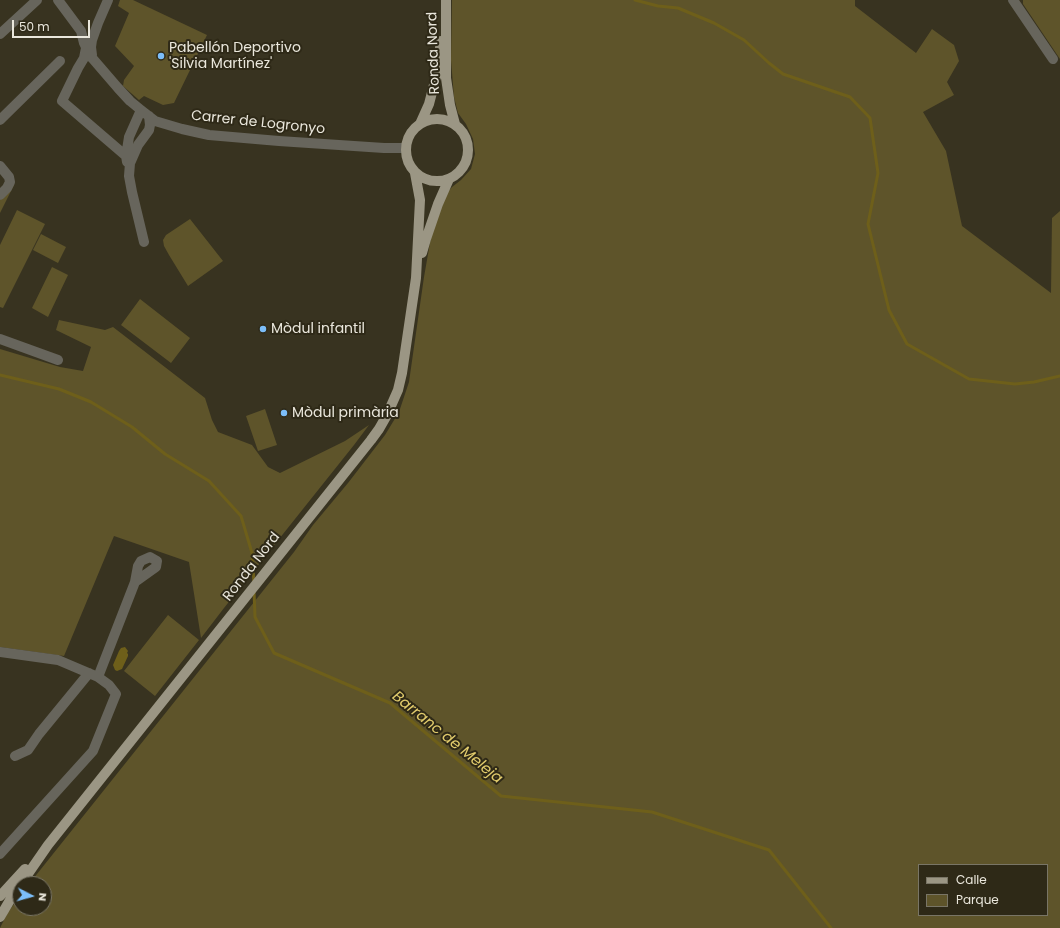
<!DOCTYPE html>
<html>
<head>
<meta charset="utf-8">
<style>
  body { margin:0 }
  #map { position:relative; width:1060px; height:928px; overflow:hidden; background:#383320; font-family:Poppins,sans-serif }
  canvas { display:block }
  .legend { position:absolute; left:918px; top:864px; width:130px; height:52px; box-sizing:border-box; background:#2e2917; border:1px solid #797566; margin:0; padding:5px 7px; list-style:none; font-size:12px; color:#eae7dc }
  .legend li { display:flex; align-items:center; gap:8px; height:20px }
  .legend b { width:20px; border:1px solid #797566 }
  .north { position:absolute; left:12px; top:876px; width:40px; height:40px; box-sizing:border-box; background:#2e2917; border:1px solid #797566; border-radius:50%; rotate:96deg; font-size:11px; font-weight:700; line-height:16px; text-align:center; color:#eae7dc }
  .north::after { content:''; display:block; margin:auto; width:14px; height:18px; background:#7cbef9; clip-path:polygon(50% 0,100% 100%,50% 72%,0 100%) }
  .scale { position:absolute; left:12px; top:20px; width:78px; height:18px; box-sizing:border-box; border:2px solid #eae7dc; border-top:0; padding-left:5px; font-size:12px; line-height:14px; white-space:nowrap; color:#eae7dc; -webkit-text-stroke:3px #2e2917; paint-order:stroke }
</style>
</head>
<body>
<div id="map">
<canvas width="1060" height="928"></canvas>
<ul class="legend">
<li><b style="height:5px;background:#9b9684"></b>Calle</li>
<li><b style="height:11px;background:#5e542a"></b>Parque</li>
</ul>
<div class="north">N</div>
<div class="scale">50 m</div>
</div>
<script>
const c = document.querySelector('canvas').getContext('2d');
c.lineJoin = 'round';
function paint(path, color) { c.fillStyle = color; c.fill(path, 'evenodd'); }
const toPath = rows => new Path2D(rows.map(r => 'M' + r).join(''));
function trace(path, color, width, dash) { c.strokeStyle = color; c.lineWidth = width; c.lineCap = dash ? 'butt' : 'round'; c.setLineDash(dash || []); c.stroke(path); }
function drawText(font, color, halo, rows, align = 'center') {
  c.font = font + ' Poppins,sans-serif'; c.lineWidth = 4; c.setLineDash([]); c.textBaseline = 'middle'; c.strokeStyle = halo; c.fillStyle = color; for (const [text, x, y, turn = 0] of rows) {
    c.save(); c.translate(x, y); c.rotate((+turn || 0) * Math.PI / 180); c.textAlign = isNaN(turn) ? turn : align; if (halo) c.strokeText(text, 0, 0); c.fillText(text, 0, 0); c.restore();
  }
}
paint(toPath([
  [120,0,133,0,207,35,174,103,163,105,144,96,139,100,123,86,124,80,134,66,115,46,129,13,118,6],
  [452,0,855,0,855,6,916,53,932,29,954,45,959,61,947,82,954,95,923,112,946,151,962,226,1051,293,1052,218,1060,211,1060,928,0,928,8,912,20,896,20,908,44,908,44,884,29,884,294,552,313,525,348,483,385,435,399,412,409,382,424,277,431,237,446,194,452,187,461,180,471,169,475,154,473,139,466,124,458,113,454,97,451,60],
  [919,865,1047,865,1047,915,919,915],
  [1023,0,1060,0,1060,59,1023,4],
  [14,183,14,185,0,213,0,200,7,193],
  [17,210,45,224,3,308,0,307,0,245],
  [190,219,223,261,188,286,169,255,164,246,163,240,166,235],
  [41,234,66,247,58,263,33,250],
  [52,267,68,275,48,317,32,308],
  [140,299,190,338,171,363,121,325],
  [59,320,105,330,113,327,205,398,212,420,218,432,252,445,268,467,280,473,345,441,369,425,354,445,224,608,201,638,189,562,114,536,64,656,0,647,0,349,60,367,83,371,91,347,56,330],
  [265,409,277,445,258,451,246,416],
  [168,615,199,640,155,696,124,671]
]), '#5e542a');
paint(toPath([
  [125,647,128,651,127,653,128,654,128,656,122,669,117,671,115,670,113,665,119,651,121,648]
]), '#6e5f1a');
trace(toPath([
  [635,0,658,6,678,8,714,23,744,40,769,63,783,74,850,97,870,118,878,173,868,224,889,310,907,344,969,379,1015,384,1034,382,1060,376],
  [0,375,59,389,91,402,132,427,165,454,209,481,241,516,252,553,254,583],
  [254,591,255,617,274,653,390,703,501,796,652,812,769,850,831,928]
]), '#6e5f1a', 3);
trace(toPath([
  [58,0,81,31,84,43,90,56,93,59,118,88,130,101,141,110,155,121,182,129,209,135,279,141,384,148,406,148],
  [1013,0,1053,59],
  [0,34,37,0],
  [86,48,84,58,78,68,62,101,126,156],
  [92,55,91,47,92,40,98,23,108,0],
  [0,120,60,61],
  [127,162,126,156,129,137,141,110],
  [0,166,9,177,10,182,7,188,0,195],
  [144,242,132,192,129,176,130,163,131,161,138,145,149,130,150,125,149,116],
  [0,339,58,360],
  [0,652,58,660,98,677,109,685,116,694,93,751,0,854],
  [98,677,135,582,156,567,157,561,150,557,141,561,138,566,135,582],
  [15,756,28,750,39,734,89,673]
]), '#67655c', 10);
trace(toPath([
  [446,0,446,78,450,105,455,124],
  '406 150a31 31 0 1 1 62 0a31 31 0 1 1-62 0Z',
  [420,124,429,104,436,77,441,41],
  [422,253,426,239,438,204,449,179],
  [21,884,48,845,371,440,379,429,387,415,398,390,402,373,416,278,420,200,415,173],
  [0,896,25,869],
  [0,917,10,900,20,885]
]), '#9b9684', 10);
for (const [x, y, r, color] of [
  [161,56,4,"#7cbef9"],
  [263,329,4,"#7cbef9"],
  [284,413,4,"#7cbef9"]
]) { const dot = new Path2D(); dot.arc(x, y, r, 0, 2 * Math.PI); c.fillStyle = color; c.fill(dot); trace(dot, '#2e2917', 1.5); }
drawText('14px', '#eae7dc', '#2e2917', [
  ["Pabellón Deportivo",169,48],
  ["'Silvia Martínez'",169,64],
  ["Mòdul infantil",271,329],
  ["Mòdul primària",292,413]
], 'left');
drawText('14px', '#eae7dc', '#2e2917', [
  ["Ronda Nord",434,53,-92],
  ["Carrer de Logronyo",258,123,6],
  ["Ronda Nord",252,567,-52]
]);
drawText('italic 15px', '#e1cb6c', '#2e2917', [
  ["Barranc de Meleja",447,738,39]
]);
</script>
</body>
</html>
